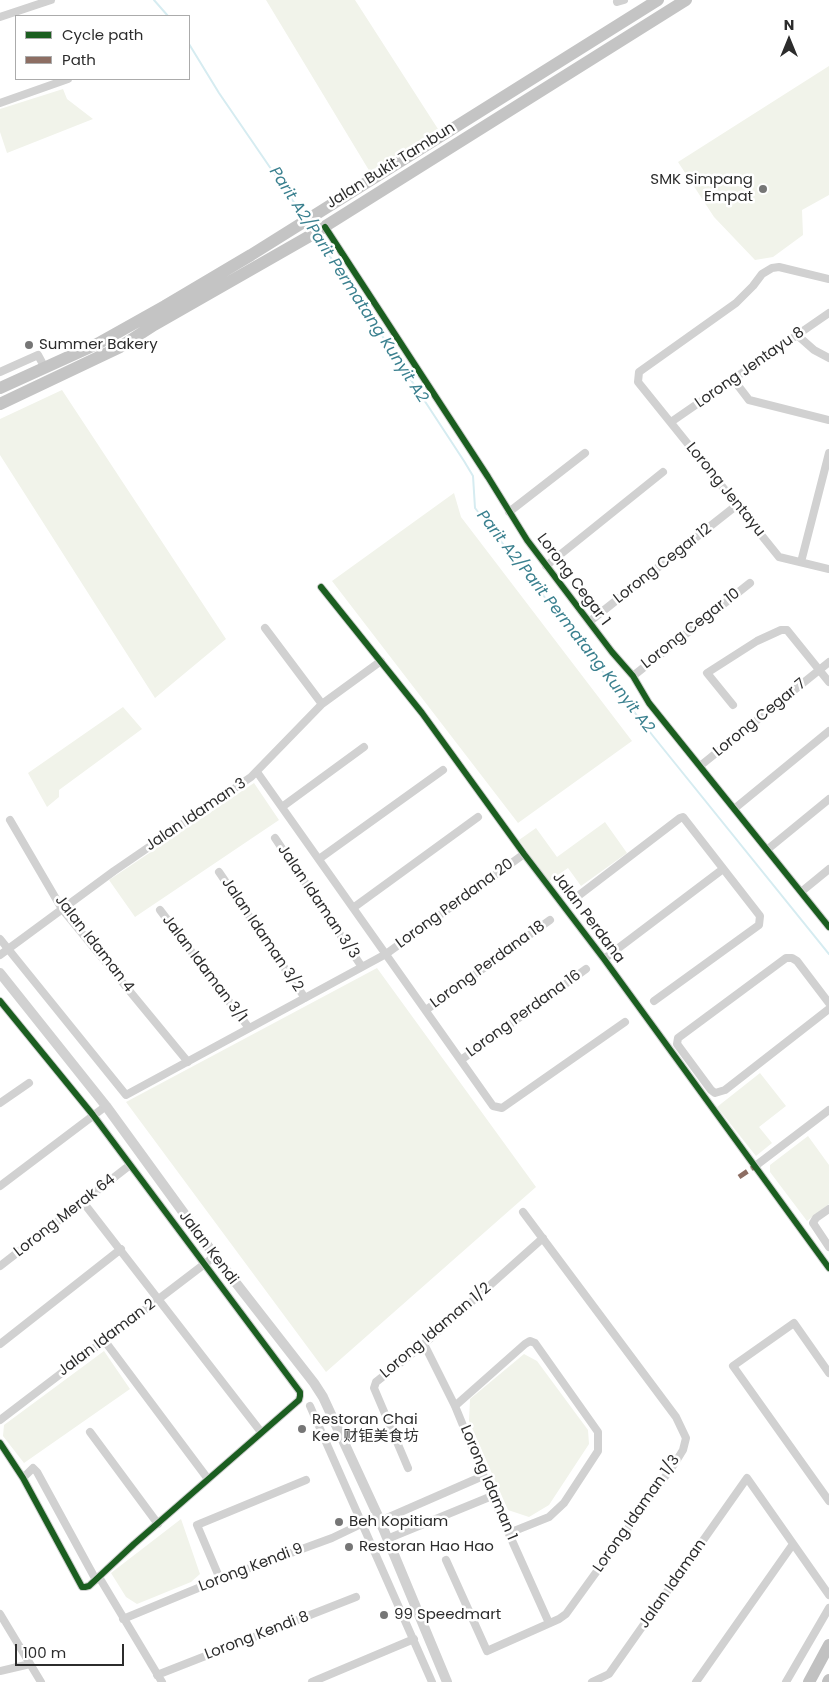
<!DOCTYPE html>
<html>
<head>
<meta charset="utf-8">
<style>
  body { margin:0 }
  #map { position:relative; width:829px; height:1682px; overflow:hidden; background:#fff; font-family:Poppins,sans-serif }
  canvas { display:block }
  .legend { position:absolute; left:15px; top:15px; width:175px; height:65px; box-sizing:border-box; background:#fff; border:1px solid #ababab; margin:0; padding:6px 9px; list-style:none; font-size:15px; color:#2c2c2c }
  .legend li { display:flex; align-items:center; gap:10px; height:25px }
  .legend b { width:25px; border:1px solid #ababab }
  .north { position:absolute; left:764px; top:15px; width:50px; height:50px; -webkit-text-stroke:4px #fff; paint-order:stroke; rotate:0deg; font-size:14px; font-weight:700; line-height:20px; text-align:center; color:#2c2c2c }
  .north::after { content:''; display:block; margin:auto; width:18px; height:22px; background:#2c2c2c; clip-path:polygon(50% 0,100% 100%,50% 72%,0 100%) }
  .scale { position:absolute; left:15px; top:1644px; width:109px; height:22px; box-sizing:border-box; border:2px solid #2c2c2c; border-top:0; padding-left:6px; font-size:15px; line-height:18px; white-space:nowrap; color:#2c2c2c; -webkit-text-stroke:4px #fff; paint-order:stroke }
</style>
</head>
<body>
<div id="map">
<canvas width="829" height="1682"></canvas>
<ul class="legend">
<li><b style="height:6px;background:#1b5e20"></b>Cycle path</li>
<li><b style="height:6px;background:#8d6e63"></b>Path</li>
</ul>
<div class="north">N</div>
<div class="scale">100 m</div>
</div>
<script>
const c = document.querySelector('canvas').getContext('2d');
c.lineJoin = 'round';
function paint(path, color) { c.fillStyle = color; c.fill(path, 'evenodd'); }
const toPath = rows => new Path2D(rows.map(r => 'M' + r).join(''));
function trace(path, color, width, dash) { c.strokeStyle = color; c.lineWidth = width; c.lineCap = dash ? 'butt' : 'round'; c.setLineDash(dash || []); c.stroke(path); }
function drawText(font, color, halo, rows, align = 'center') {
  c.font = font + ' Poppins,"Noto Sans SC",sans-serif'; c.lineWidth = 5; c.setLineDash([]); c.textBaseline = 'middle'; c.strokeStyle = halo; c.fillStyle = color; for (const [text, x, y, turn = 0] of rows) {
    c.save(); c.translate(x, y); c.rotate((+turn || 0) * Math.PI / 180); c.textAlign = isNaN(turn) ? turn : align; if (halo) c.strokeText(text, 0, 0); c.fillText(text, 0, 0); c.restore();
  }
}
paint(toPath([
  [266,0,355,0,438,129,370,172],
  [829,66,829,195,802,210,803,235,773,257,755,260,714,217,678,162],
  [63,89,67,99,93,119,7,153,0,132,0,109],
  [62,390,226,639,155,698,0,455,0,419],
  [454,493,461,517,632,741,518,823,332,581],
  [123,707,142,729,59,790,59,797,47,807,28,773],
  [254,783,279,820,135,917,109,880],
  [605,822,627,853,581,886,568,868,549,881,519,840,536,828,557,857],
  [377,968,536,1187,326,1372,126,1102],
  [760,1073,786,1106,759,1127,772,1143,756,1156,717,1107],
  [808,1136,829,1165,829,1204,807,1221,770,1172,770,1165],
  [104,1351,130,1389,24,1463,3,1436,4,1425],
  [524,1354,537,1361,588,1430,589,1444,549,1505,529,1517,508,1510,469,1421,470,1399],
  [181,1519,200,1574,191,1582,137,1604,126,1597,111,1573]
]), '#f1f3ea');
trace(toPath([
  [154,0,168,16],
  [189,44,219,93,304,217],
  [318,238,464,461,473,476,475,508,653,736,829,954]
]), '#d6ecf1', 2);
trace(toPath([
  [617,2,624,0],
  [0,17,51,0],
  [0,103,68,79],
  [325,227,488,477,527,540,612,652,633,676,649,703,829,927],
  [829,279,779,267,772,268,762,274,753,286,736,303,639,372,638,382,779,557,829,569],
  [797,335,814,350,829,358],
  [0,372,38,355,45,368],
  [733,379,749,400,829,420],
  [671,422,829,313],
  [509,512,585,453],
  [801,562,829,453],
  [546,566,663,472],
  [321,587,422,713,524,854,604,959,829,1268],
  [589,622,737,505],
  [265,628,322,704],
  [633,676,750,583],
  [733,705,707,673,757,641,781,630,787,630,829,682],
  [700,766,829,662],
  [257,772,493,1106,502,1108,625,1022],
  [282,807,364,747],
  [734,809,829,731],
  [10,820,62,909,188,1062],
  [275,838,362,967],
  [768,849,829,799],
  [319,859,443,770],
  [219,872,305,998],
  [801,892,829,869],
  [578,896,680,818,683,817,760,916,759,925,654,1001],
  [353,908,478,817],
  [160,910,249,1028],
  [0,939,126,1095,386,954,524,854],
  [0,955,114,871,251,777,322,704,381,661],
  [604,959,723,869],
  [0,1001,93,1115,300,1392,300,1396,299,1400,134,1544,89,1586,85,1587,82,1587,23,1478,0,1443],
  [829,1003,797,961,792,958,786,958,678,1038,677,1044,711,1090,715,1093,725,1090,829,1009],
  [426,1010,550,920],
  [461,1060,586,969],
  [0,1103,29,1083],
  [754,1167,829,1110],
  [0,1186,106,1106],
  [83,1202,261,1432],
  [829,1209,816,1218,813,1223,829,1247],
  [0,1266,130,1165],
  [104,1340,208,1479],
  [0,1344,121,1249],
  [424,1344,455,1406,492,1496,549,1623],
  [829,1373,794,1323,733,1366,829,1501],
  [310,1406,432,1682],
  [455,1406,525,1344,530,1341,535,1343,598,1432,598,1451,564,1503,549,1517,509,1533],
  [0,1420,215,1256],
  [90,1432,158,1524],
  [408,1468,374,1388,376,1382,424,1344,543,1238],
  [23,1478,33,1468,37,1472,96,1580],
  [380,1521,483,1476],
  [387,1539,492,1496],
  [446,1560,487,1651,559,1619,566,1614,675,1463,683,1450,686,1438,676,1417,523,1212],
  [99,1577,162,1682],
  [220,1579,197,1525,306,1480],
  [0,1614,41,1682],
  [123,1619,220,1579,332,1538,378,1516],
  [0,1671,30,1664],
  [157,1675,356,1597],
  [312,1682,414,1639],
  [592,1682,609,1674,747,1478,829,1595],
  [696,1682,793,1544],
  [786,1682,829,1608]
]), '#d1d1d1', 8);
trace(toPath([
  [0,973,106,1106,215,1256,314,1383,323,1397,378,1516,447,1682]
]), '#d1d1d1', 10);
trace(toPath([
  [0,388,99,343,165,306,251,255,658,0],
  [0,404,120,347,154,325,308,237,686,0]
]), '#c4c4c4', 12);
trace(toPath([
  [809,1682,829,1645],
  [828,1682,829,1680]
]), '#c1c1c1', 12);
trace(toPath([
  [739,1177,754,1167]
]), '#8d6e63', 5, [10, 5]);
trace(toPath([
  [325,227,488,477,527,540,612,652,633,676,649,703,829,927],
  [321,587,422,713,524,854,604,959,829,1268],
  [0,1001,93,1115,300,1392,300,1396,299,1400,134,1544,89,1586,85,1587,82,1587,23,1478,0,1443]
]), '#1b5e20', 6);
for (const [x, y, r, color] of [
  [763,189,5,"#767676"],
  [29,345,5,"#767676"],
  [302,1429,5,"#767676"],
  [339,1522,5,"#767676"],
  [349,1547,5,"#767676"],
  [384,1615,5,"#767676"]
]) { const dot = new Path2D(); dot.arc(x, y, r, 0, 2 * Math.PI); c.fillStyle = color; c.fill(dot); trace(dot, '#fff', 2); }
drawText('15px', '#2c2c2c', '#fff', [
  ["Jalan Bukit Tambun",391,166,-32],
  ["Lorong Jentayu 8",750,368,-35],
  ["Lorong Jentayu",725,490,51],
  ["Lorong Cegar 12",663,564,-38],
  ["Lorong Cegar 1",573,580,53],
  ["Lorong Cegar 10",691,629,-38],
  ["Lorong Cegar 7",760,718,-39],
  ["Jalan Idaman 3",196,815,-34],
  ["Jalan Idaman 3/3",318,902,56],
  ["Lorong Perdana 20",455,904,-36],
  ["Jalan Perdana",588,918,53],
  ["Jalan Idaman 3/2",262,935,56],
  ["Jalan Idaman 4",94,944,52],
  ["Lorong Perdana 18",488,965,-36],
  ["Jalan Idaman 3/1",204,969,53],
  ["Lorong Perdana 16",524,1014,-36],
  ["Lorong Merak 64",65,1216,-38],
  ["Jalan Kendi",208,1248,53],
  ["Lorong Idaman 1/2",436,1331,-40],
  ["Jalan Idaman 2",107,1338,-37],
  ["Lorong Idaman 1",488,1483,67],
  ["Lorong Idaman 1/3",637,1514,-55],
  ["Lorong Kendi 9",251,1568,-21],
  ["Jalan Idaman",673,1584,-55],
  ["Lorong Kendi 8",257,1636,-21]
]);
drawText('15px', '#2c2c2c', '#fff', [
  ["SMK Simpang",753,180,"right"],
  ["Empat",753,197,"right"],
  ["Summer Bakery",39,345],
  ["Restoran Chai",312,1420],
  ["Kee 财钜美食坊",312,1437],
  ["Beh Kopitiam",349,1522],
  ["Restoran Hao Hao",359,1547],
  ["99 Speedmart",394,1615]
], 'left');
drawText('italic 16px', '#3a808f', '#fff', [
  ["Parit A2/Parit Permatang Kunyit A2",348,285,57],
  ["Parit A2/Parit Permatang Kunyit A2",565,622,52]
]);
</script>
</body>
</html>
